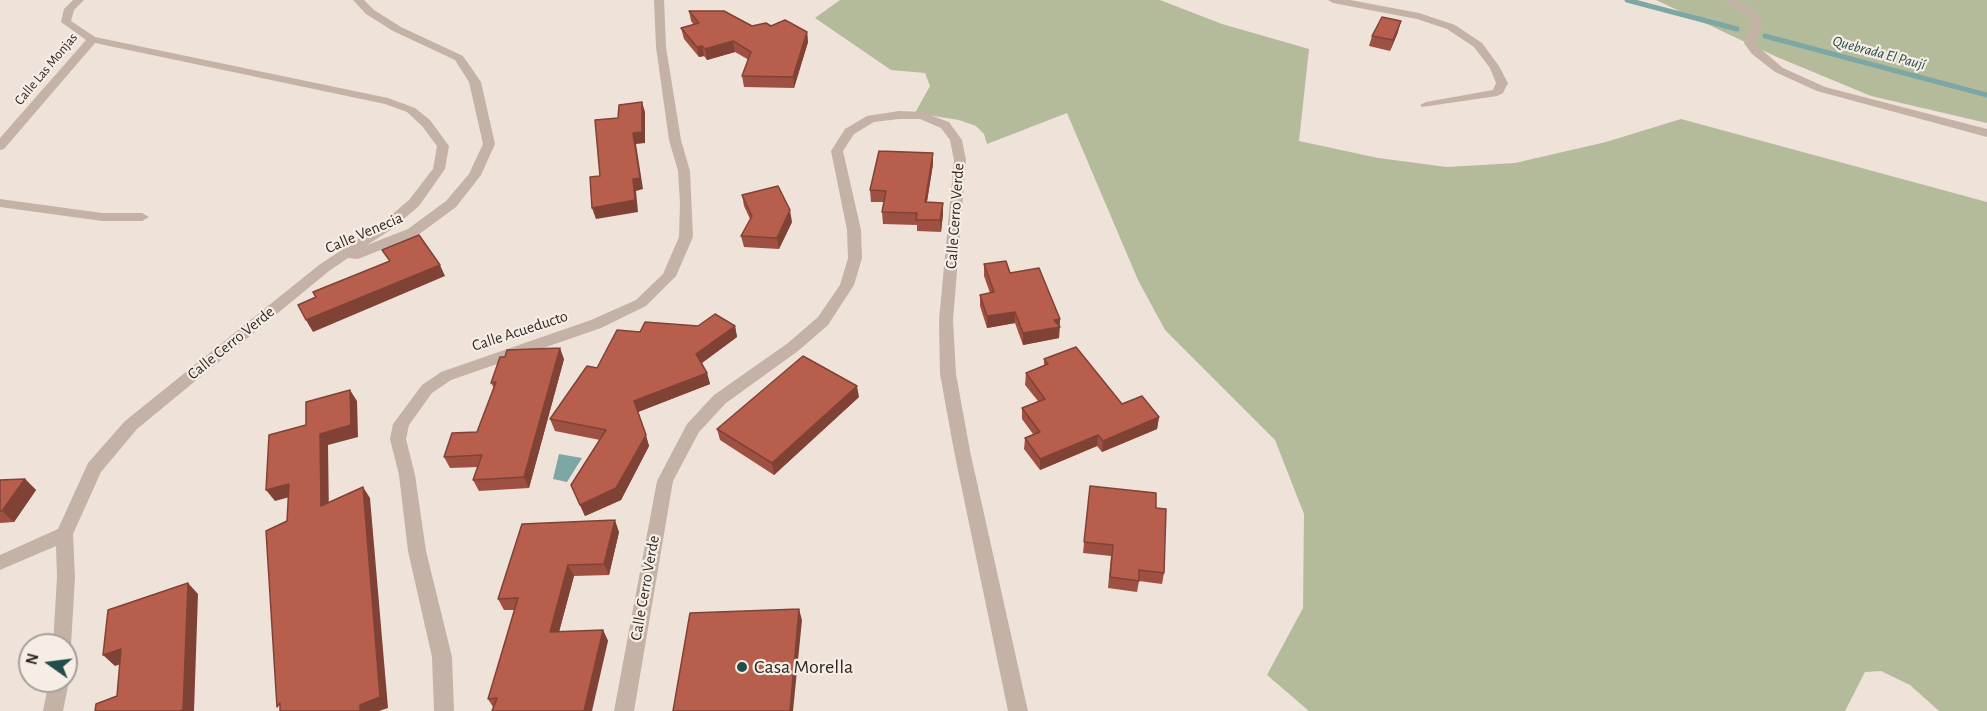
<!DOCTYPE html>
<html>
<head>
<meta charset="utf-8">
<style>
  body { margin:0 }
  #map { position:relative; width:1987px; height:711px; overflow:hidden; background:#eee2d9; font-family:"Alegreya Sans",sans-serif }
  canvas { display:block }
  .north { position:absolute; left:18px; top:633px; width:60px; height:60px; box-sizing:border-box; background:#f6ede5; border:2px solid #a79f99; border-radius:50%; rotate:284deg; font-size:16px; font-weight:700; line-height:24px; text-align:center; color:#312926 }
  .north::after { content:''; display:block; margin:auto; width:21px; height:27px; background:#214e4d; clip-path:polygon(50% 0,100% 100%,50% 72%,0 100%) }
</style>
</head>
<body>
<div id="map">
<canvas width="1987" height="711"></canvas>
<div class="north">N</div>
</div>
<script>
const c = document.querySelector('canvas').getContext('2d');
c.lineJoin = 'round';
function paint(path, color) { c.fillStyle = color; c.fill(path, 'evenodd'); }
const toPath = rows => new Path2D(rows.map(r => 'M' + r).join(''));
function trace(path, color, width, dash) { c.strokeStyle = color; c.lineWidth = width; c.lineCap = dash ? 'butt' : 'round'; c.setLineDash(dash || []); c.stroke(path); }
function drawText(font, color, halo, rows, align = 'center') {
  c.font = font + ' "Alegreya Sans",sans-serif'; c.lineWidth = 4.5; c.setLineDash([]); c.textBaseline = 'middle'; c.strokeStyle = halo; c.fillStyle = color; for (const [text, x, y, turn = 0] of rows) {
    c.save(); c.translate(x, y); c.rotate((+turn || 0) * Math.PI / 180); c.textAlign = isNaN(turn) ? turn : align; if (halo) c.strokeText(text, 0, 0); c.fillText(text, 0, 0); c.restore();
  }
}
paint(toPath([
  [840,0,1160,0,1222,24,1309,49,1299,141,1378,158,1447,167,1515,163,1606,142,1681,119,1987,202,1987,711,1939,711,1910,685,1881,671,1865,672,1845,711,1309,711,1267,675,1303,608,1304,514,1275,440,1165,330,1138,280,1067,113,987,144,984,134,976,126,959,120,915,113,930,86,925,73,891,70,815,18],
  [1656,0,1987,0,1987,123,1871,96,1777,57]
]), '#b3bb9b');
paint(toPath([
  [559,454,582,458,567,482,553,479]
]), '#7ca7a5');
trace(toPath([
  [1627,0,1737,29],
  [1765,36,1987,95]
]), '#7ca7a5', 5);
paint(toPath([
  [73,0,84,0,74,10,71,21,95,37,388,98,415,108,430,120,449,146,445,169,419,206,392,229,367,245,408,229,446,201,469,174,483,144,469,82,455,60,393,31,366,14,353,0,364,0,374,10,401,27,463,56,481,82,495,144,481,175,456,207,418,235,358,259,348,258,329,271,137,429,101,472,73,534,75,577,71,645,66,652,66,645,53,645,57,577,56,546,0,570,0,555,58,529,88,463,125,421,319,265,382,223,409,200,433,169,437,146,422,126,407,112,385,104,95,43,4,149,0,150,0,138,86,40,61,22,64,9,73,0],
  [654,0,664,0,666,47,681,140,690,171,693,237,676,276,646,306,601,328,451,380,432,393,409,425,406,439,415,475,426,551,452,657,454,711,434,711,432,657,408,551,399,475,390,439,393,424,422,385,441,372,591,320,636,300,663,274,679,237,680,203,678,171,669,140,656,47,654,0],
  [1328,0,1350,0,1419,13,1455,25,1482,43,1499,66,1508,83,1503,93,1497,96,1422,107,1420,105,1426,102,1493,90,1496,83,1490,68,1474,47,1447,29,1417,19,1333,3,1328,0],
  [1723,0,1735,0,1756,12,1763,24,1754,43,1783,68,1825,87,1987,129,1987,137,1817,91,1775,72,1752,54,1744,43,1753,24,1748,16,1723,0],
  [899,111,922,112,949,122,962,140,966,160,953,320,956,374,970,451,1028,711,1008,711,954,451,940,374,939,320,954,160,950,140,941,128,920,119,899,119,874,122,854,134,843,151,861,230,862,258,854,285,828,325,798,351,726,403,699,432,673,481,634,711,614,711,657,481,687,424,714,395,788,343,818,317,840,285,848,258,847,230,831,151,845,129,867,116,899,111],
  [0,199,102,213,142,213,149,217,142,221,102,221,0,207,0,199],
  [66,675,69,681,63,711,43,711,49,681,66,681,66,675]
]), '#c4b2a7');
paint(toPath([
  [689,11,752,26,771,26,807,32,808,42,794,88,744,87,742,76,749,60,735,52,707,60,704,56,699,57,684,39,681,28,694,25,691,21],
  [1398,32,1390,51,1369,46,1372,36],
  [933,153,933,164,927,202,943,214,941,232,917,231,917,225,883,224,882,212,884,202,871,202,870,190],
  [742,195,792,222,779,249,744,247,741,236,750,219,744,206],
  [984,264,1010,273,1060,319,1059,338,1023,345,1015,323,987,328,980,306,980,295,990,293,984,276],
  [698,326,735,326,737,337,702,363,707,373,710,384,638,412,649,446,621,500,585,516,571,485,600,440,555,431,550,419,597,368,640,332],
  [564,359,529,488,479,491,473,480,478,467,450,468,444,457,477,432,494,388,491,383],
  [1044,359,1122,404,1159,417,1157,429,1102,452,1097,446,1040,470,1024,449,1025,438,1033,434,1022,419,1022,408,1038,401,1025,385,1026,373,1044,366],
  [859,397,774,475,720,440,717,429],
  [25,479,36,490,14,522,0,523,0,480],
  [1090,486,1164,573,1162,584,1139,581,1137,592,1108,588,1111,556,1083,553],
  [619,532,609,575,574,576,559,632,603,630,608,641,493,707,488,699,515,610,504,610,498,599]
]), '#9e5142');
paint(toPath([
  [1401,21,1398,32,1390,51,1393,40],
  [807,32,808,42,794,88,793,77],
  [733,41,735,52,707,60,705,49],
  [702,46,704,56,699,57,697,47],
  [642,102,645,112,645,143,636,144,643,189,636,191,638,212,596,219,592,208,633,179,633,133],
  [933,153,933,164,925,213,925,202],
  [943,203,943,214,941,232,940,220],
  [790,210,792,222,779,249,777,238],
  [440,265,445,276,313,332,306,320],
  [1015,312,1015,323,987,328,987,316],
  [1060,319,1059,338,1023,345,1023,333,1054,320],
  [735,326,737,337,699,365,696,354],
  [560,348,564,359,529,488,524,477],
  [707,373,710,384,638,412,634,401],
  [857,386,859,397,774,475,772,463],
  [350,390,357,401,358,437,328,445,329,517,321,506,320,434],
  [1159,417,1157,429,1102,452,1103,441],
  [646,435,649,446,621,500,585,516,580,505],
  [1098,435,1097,446,1040,470,1040,459],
  [25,479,36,490,14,522,2,511],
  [289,484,297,495,275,501,266,490],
  [363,487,370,498,388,708,379,711,360,711],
  [615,520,619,532,609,575,604,564],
  [568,565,574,576,556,643,550,632],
  [188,583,198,594,194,711,179,711],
  [799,609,802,620,793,711,790,711],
  [603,630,608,641,592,711,584,711],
  [121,649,133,660,115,666,103,655]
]), '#814236');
const building = toPath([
  [689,11,724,11,752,26,766,23,771,26,785,20,807,32,793,77,742,76,751,52,733,41,705,49,702,46,697,47,681,28,699,23,689,11],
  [1382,17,1401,21,1393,40,1372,36,1382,17],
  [642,102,642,132,633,133,640,178,633,179,635,200,592,208,590,177,600,176,595,120,618,118,619,105,642,102],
  [879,151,933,153,925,202,943,203,940,220,916,220,917,213,882,212,886,191,870,190,879,151],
  [778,186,790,210,777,238,741,236,752,216,742,195,778,186],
  [419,235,440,265,306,320,298,305,316,297,313,292,390,261,382,250,419,235],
  [1006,261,1010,273,1039,268,1060,319,1054,320,1060,327,1023,333,1015,312,987,316,980,295,994,292,984,264,1006,261],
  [715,314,735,326,696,354,707,373,634,401,646,435,616,488,580,505,571,485,606,430,550,419,587,366,597,368,617,330,640,332,645,322,698,326,715,314],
  [1076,347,1122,404,1142,396,1159,417,1103,441,1098,435,1040,459,1025,438,1040,432,1022,408,1045,399,1026,373,1048,364,1044,359,1076,347],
  [560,348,524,477,473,480,482,455,444,457,452,433,477,432,496,382,491,383,500,357,505,357,507,350,560,348],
  [803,356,857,386,772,463,717,429,803,356],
  [350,390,351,425,320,434,321,506,363,487,380,697,360,705,360,711,280,711,280,703,277,707,266,531,287,521,289,484,266,490,269,435,306,425,306,402,350,390],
  [25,479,2,511,0,511,0,480,25,479],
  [1090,486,1156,493,1156,508,1166,509,1164,573,1139,570,1139,581,1110,577,1113,545,1084,542,1090,486],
  [615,520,604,564,568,565,550,632,603,630,584,711,492,711,497,698,488,699,518,598,498,599,522,524,615,520],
  [188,583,183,710,179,711,95,711,96,704,117,696,121,649,103,655,108,610,188,583],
  [799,609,790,711,673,711,690,613,799,609]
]);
paint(building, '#b85e4d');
trace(building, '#814236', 1.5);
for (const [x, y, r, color] of [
  [742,667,6,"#214e4d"]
]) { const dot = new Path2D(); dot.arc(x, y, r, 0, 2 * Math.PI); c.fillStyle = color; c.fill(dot); trace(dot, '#f6ede5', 2); }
drawText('14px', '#312926', '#f6ede5', [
  ["Calle Las Monjas",46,69,-50]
]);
drawText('italic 15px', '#214e4d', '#f6ede5', [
  ["Quebrada El Paují",1879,53,15]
]);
drawText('16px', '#312926', '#f6ede5', [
  ["Calle Cerro Verde",955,216,-86],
  ["Calle Venecia",364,233,-23],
  ["Calle Acueducto",520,331,-18],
  ["Calle Cerro Verde",231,343,-39],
  ["Calle Cerro Verde",645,588,-80]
]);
drawText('20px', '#312926', '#f6ede5', [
  ["Casa Morella",754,667]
], 'left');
</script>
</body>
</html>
